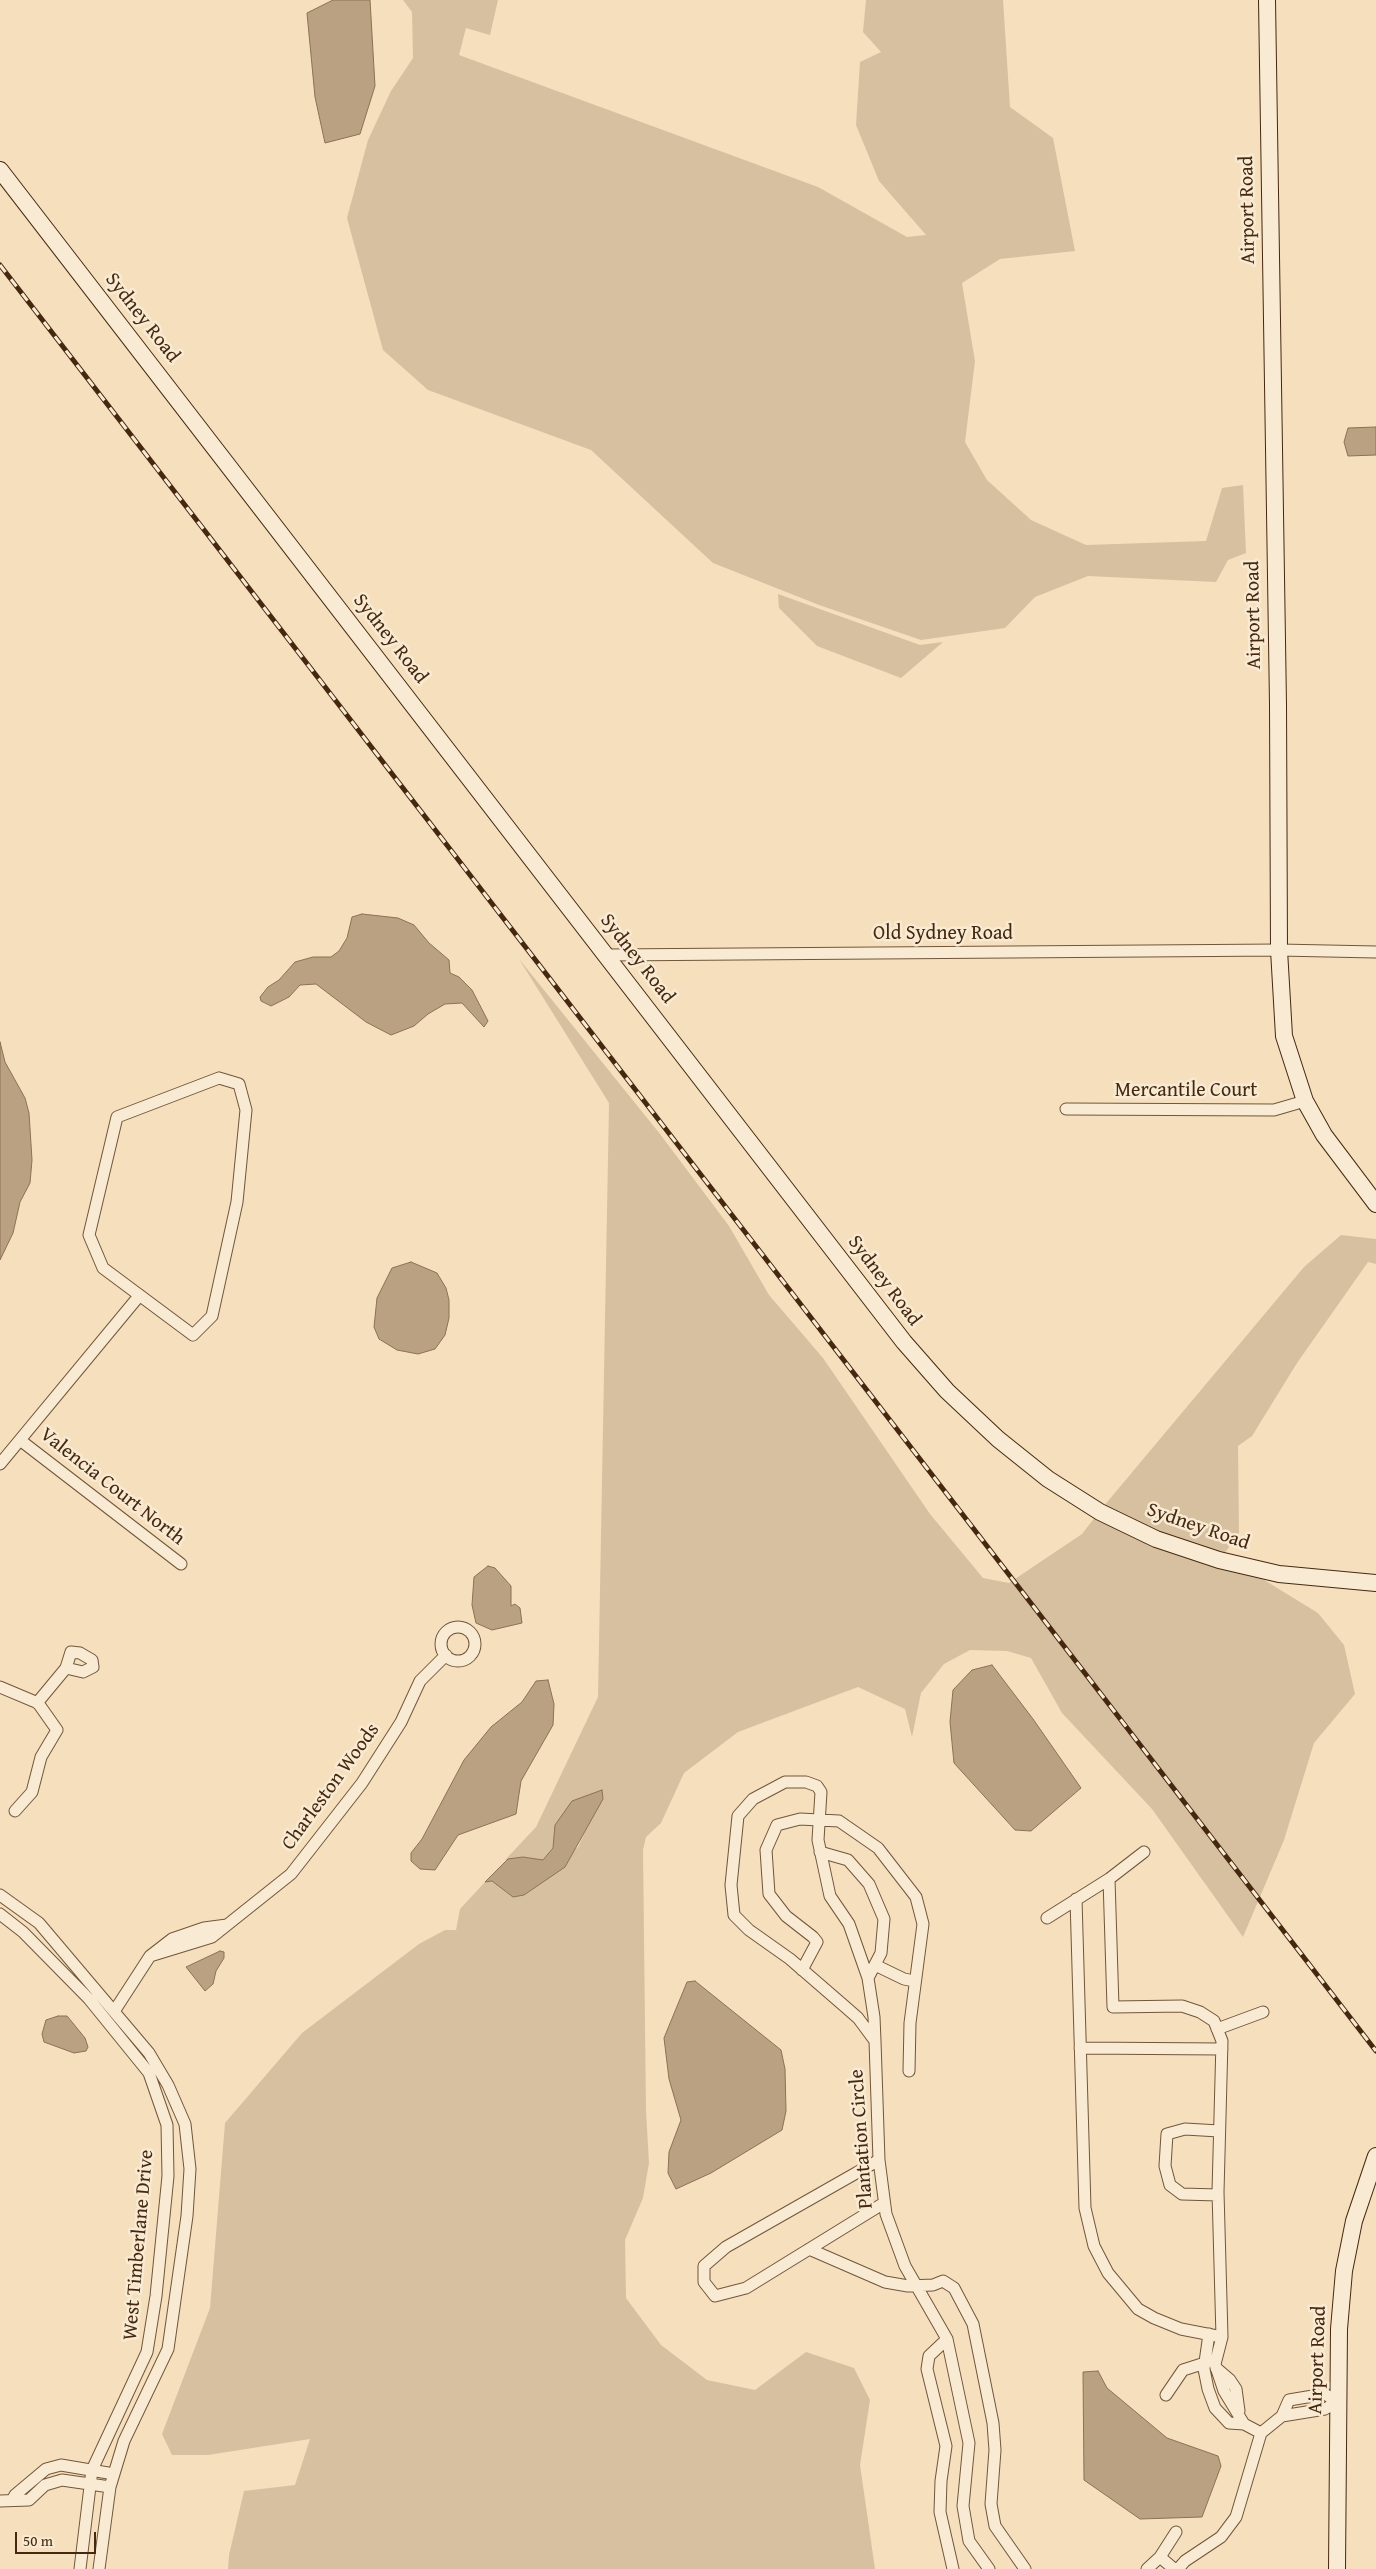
<!DOCTYPE html>
<html>
<head>
<meta charset="utf-8">
<style>
  body { margin:0 }
  #map { position:relative; width:1376px; height:2569px; overflow:hidden; background:#f5dfbc; font-family:"Gentium Book Plus",serif }
  canvas { display:block }
  .scale { position:absolute; left:15px; top:2532px; width:81px; height:22px; box-sizing:border-box; border:2px solid #462810; border-top:0; padding-left:6px; font-size:15px; line-height:18px; white-space:nowrap; color:#462810; -webkit-text-stroke:4px #f8ead3; paint-order:stroke }
</style>
</head>
<body>
<div id="map">
<canvas width="1376" height="2569"></canvas>
<div class="scale">50 m</div>
</div>
<script>
const c = document.querySelector('canvas').getContext('2d');
c.lineJoin = 'round';
function paint(path, color) { c.fillStyle = color; c.fill(path, 'evenodd'); }
const toPath = rows => new Path2D(rows.map(r => 'M' + r).join(''));
function trace(path, color, width, dash) { c.strokeStyle = color; c.lineWidth = width; c.lineCap = dash ? 'butt' : 'round'; c.setLineDash(dash || []); c.stroke(path); }
function drawText(font, color, halo, rows, align = 'center') {
  c.font = font + ' "Gentium Book Plus",serif'; c.lineWidth = 5; c.setLineDash([]); c.textBaseline = 'middle'; c.strokeStyle = halo; c.fillStyle = color; for (const [text, x, y, turn = 0] of rows) {
    c.save(); c.translate(x, y); c.rotate((+turn || 0) * Math.PI / 180); c.textAlign = isNaN(turn) ? turn : align; if (halo) c.strokeText(text, 0, 0); c.fillText(text, 0, 0); c.restore();
  }
}
paint(toPath([
  [403,0,498,0,490,35,466,28,459,55,818,187,907,237,926,235,879,181,856,125,860,62,881,52,863,32,866,0,1003,0,1010,107,1053,138,1075,251,1000,259,962,283,975,361,965,442,987,480,1031,520,1086,545,1206,541,1222,488,1243,485,1246,553,1228,560,1216,582,1088,576,1035,597,1005,628,921,640,819,605,713,563,591,450,428,390,383,350,347,218,368,140,391,91,413,58,412,12],
  [778,594,920,645,943,642,901,678,817,646,779,608],
  [519,959,660,1134,729,1226,769,1295,823,1358,930,1514,983,1578,1009,1583,1082,1534,1096,1516,1256,1575,1318,1613,1344,1645,1355,1694,1314,1743,1284,1840,1243,1937,1152,1809,1062,1713,1031,1658,1007,1651,970,1650,944,1664,921,1693,912,1737,905,1709,858,1687,738,1732,684,1773,661,1823,646,1837,643,1850,646,2111,649,2163,643,2198,625,2240,626,2298,661,2345,707,2380,755,2390,806,2352,854,2368,870,2400,860,2465,875,2569,228,2569,229,2555,244,2491,295,2485,310,2439,208,2455,172,2455,162,2434,210,2308,225,2123,302,2033,419,1944,445,1930,456,1930,460,1909,485,1882,492,1881,513,1897,524,1895,535,1887,578,1847,595,1811,603,1799,602,1790,555,1825,553,1848,543,1860,523,1857,505,1860,536,1827,598,1697,609,1103],
  [1341,1235,1376,1239,1376,1264,1368,1262,1297,1363,1252,1436,1238,1446,1239,1533,1224,1554,1159,1534,1103,1507,1304,1267]
]), '#d7c09f');
const water = toPath([
  [333,0,370,0,375,86,360,134,325,143,315,97,307,13,333,0],
  [1376,427,1376,455,1348,456,1344,442,1348,428,1376,427],
  [362,914,398,918,414,925,429,943,449,960,450,973,459,977,472,990,488,1021,484,1027,462,1003,445,1004,428,1014,414,1026,391,1035,366,1022,316,984,300,985,289,997,271,1006,261,1001,260,997,268,987,279,980,295,962,313,957,331,957,339,951,347,938,352,917,362,914],
  [0,1042,5,1062,25,1098,29,1113,32,1160,30,1183,20,1202,13,1233,0,1260,0,1042],
  [411,1262,437,1273,446,1288,449,1300,449,1318,445,1335,435,1349,418,1354,397,1350,379,1339,374,1327,377,1298,392,1268,411,1262],
  [488,1566,495,1568,511,1586,511,1606,515,1604,520,1608,522,1623,492,1630,476,1623,472,1605,474,1577,488,1566],
  [992,1665,1033,1719,1081,1788,1031,1831,1015,1830,954,1763,950,1722,953,1690,972,1670,992,1665],
  [548,1680,554,1704,553,1725,521,1781,516,1814,458,1835,435,1870,420,1869,411,1861,411,1853,422,1839,464,1760,491,1727,522,1702,536,1681,548,1680],
  [602,1790,603,1799,565,1867,524,1895,513,1897,492,1881,485,1882,508,1859,523,1857,543,1860,553,1848,555,1825,572,1801,602,1790],
  [220,1951,224,1952,224,1958,216,1971,213,1984,205,1991,186,1967,220,1951],
  [695,1981,781,2050,785,2069,786,2111,782,2130,711,2173,676,2189,668,2173,669,2152,681,2120,669,2079,664,2038,687,1982,695,1981],
  [58,2016,67,2016,72,2022,85,2038,88,2047,86,2051,74,2053,44,2042,42,2034,46,2020,58,2016],
  [1098,2371,1107,2388,1167,2438,1218,2456,1221,2466,1202,2517,1140,2519,1084,2480,1083,2372,1098,2371]
]);
paint(water, '#baa182');
trace(water, '#8c7154', 1);
const street = toPath([
  [608,955,1279,950,1376,952],
  [219,1078,239,1084,246,1110,237,1202,212,1316,193,1335,103,1268,89,1235,117,1117,219,1078],
  [1066,1109,1274,1110,1305,1101],
  [20,1440,181,1564],
  [0,1464,139,1296],
  '441 1644a17 17 0 1 1 34 0a17 17 0 1 1-34 0Z',
  [0,1687,38,1703,57,1730,41,1757,32,1792,15,1811],
  [37,1703,66,1668,83,1672,93,1667,92,1660,80,1653,71,1652,66,1668],
  [820,1852,848,1860,869,1884,884,1919,881,1953,868,1978],
  [1109,1879,1113,2007,1182,2006,1200,2012,1214,2021,1222,2041,1218,2192,1222,2337,1215,2364,1224,2391,1244,2424],
  [0,1895,39,1923,149,2053,168,2085,185,2124,190,2169,187,2216,168,2349,124,2441,110,2487,99,2569],
  [1076,1899,1085,2208,1094,2246,1108,2273,1138,2309,1154,2318,1181,2329,1222,2337],
  [0,1914,23,1932,89,1999,149,2073,167,2125,168,2176,156,2296,147,2352,92,2470,80,2569],
  [1047,1918,1109,1879,1144,1852],
  [150,1956,212,1937,291,1874,362,1783,401,1722,420,1681,446,1655],
  [875,1965,904,1979,914,1981],
  [802,1970,817,1942,813,1937,786,1916,769,1894,766,1850,777,1825,800,1819,839,1821,878,1848,916,1897,923,1924,910,2023,909,2071],
  [115,2010,150,1956,172,1939,204,1928,227,1925],
  [1217,2029,1263,2012],
  [875,2041,858,2018,842,2004,790,1959,749,1930,734,1915,731,1885,738,1816,753,1799,785,1782,806,1782,817,1786,821,1792,818,1840,830,1896,849,1924,868,1978,874,2017,875,2041,879,2160,886,2214,905,2266,947,2339,969,2443,963,2506,969,2541,989,2569],
  [1080,2048,1222,2049],
  [879,2160,726,2247,704,2266,704,2282,715,2296,746,2288,884,2203],
  [1218,2195,1182,2194,1170,2185,1165,2166,1167,2134,1185,2129,1219,2131],
  [809,2249,885,2282,908,2286,933,2285,943,2281,954,2288,973,2324,993,2423,995,2450,991,2504,995,2526,1025,2569],
  [1209,2334,1204,2369,1208,2389,1215,2408,1229,2423,1244,2424,1261,2433],
  [947,2339,929,2356,927,2369,946,2446,941,2481,940,2512,953,2569],
  [1216,2368,1230,2380,1236,2389,1239,2411],
  [1325,2394,1337,2402,1325,2409,1282,2416,1289,2400,1325,2394],
  [1166,2395,1183,2370,1205,2363],
  [12,2500,15,2495,46,2469,61,2465,114,2474],
  [0,2501,29,2500,45,2485,62,2480,110,2487],
  [1160,2557,1174,2569],
  [1147,2569,1160,2557,1176,2532],
  [1178,2569,1185,2561,1221,2537,1236,2517,1261,2433,1282,2416]
]);
const secondary = toPath([
  [1267,0,1278,704,1279,950,1284,1036,1305,1101,1324,1135,1376,1204],
  [0,170,904,1342,947,1391,998,1439,1048,1479,1100,1512,1156,1539,1219,1560,1279,1574,1376,1583],
  [1337,2569,1339,2329,1344,2271,1354,2221,1376,2156]
]);
trace(street, '#72563b', 13);
trace(secondary, '#462810', 18);
trace(street, '#f8ead3', 11);
trace(secondary, '#f8ead3', 16);
const rail = toPath([
  [0,265,1376,2051]
]);
trace(rail, '#462810', 5);
trace(rail, '#f8ead3', 3, [9]);
drawText('20px', '#462810', '#f8ead3', [
  ["Airport Road",1248,210,-91],
  ["Sydney Road",142,318,52],
  ["Airport Road",1254,615,-91],
  ["Sydney Road",390,639,52],
  ["Old Sydney Road",943,934],
  ["Sydney Road",637,959,52],
  ["Mercantile Court",1186,1091],
  ["Sydney Road",884,1281,53],
  ["Valencia Court North",112,1487,38],
  ["Sydney Road",1198,1527,19],
  ["Charleston Woods",331,1787,-54],
  ["Plantation Circle",862,2139,-94],
  ["West Timberlane Drive",139,2245,-85],
  ["Airport Road",1318,2360,-88]
]);
</script>
</body>
</html>
